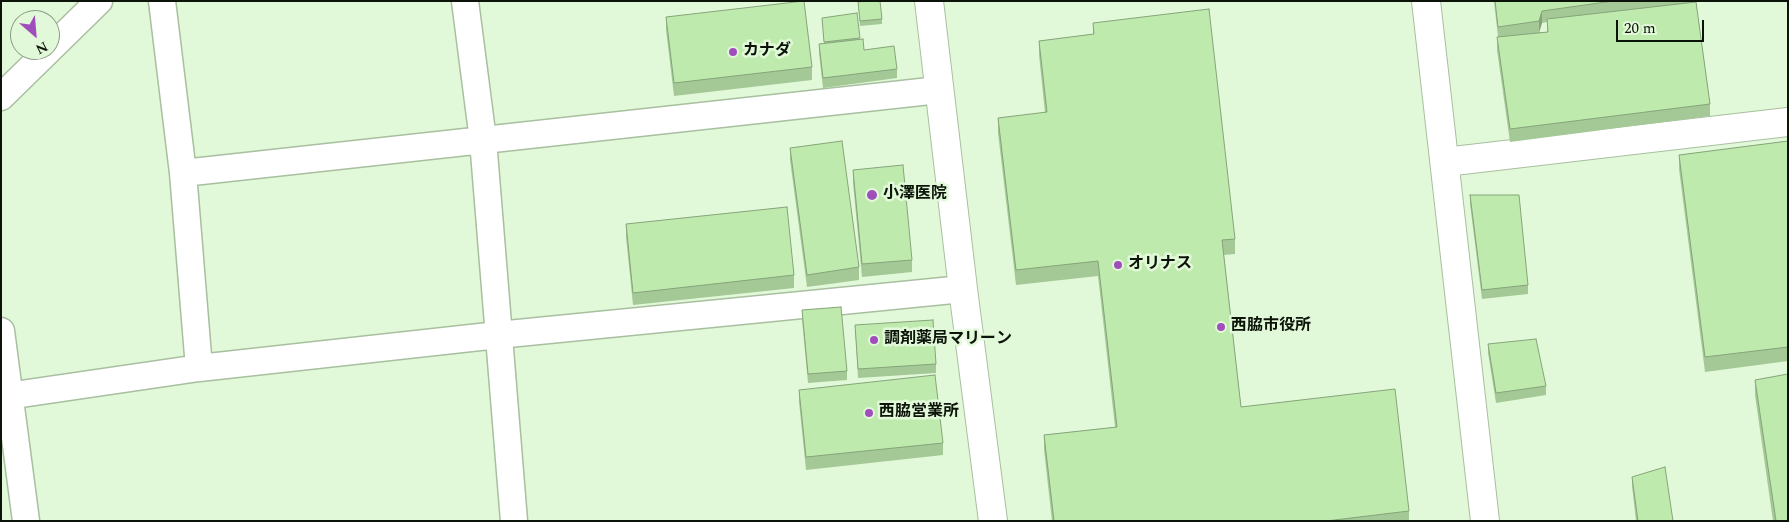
<!DOCTYPE html>
<html>
<head>
<meta charset="utf-8">
<style>
  body { margin:0 }
  #map { position:relative; width:1789px; height:522px; overflow:hidden; background:#e2f9d9; font-family:Spectral,serif }
  canvas { display:block }
  .frame { position:absolute; inset:0; border:2px solid #0c1409; pointer-events:none }
  .north { position:absolute; left:10px; top:10px; width:50px; height:50px; box-sizing:border-box; background:#e2f9d9; border:1px solid #8c9d86; border-radius:50%; rotate:153deg; font-size:14px; font-weight:700; line-height:20px; text-align:center; color:#0c1409 }
  .north::after { content:''; display:block; margin:auto; width:18px; height:22px; background:#a14ebd; clip-path:polygon(50% 0,100% 100%,50% 72%,0 100%) }
  .scale { position:absolute; left:1616px; top:20px; width:88px; height:22px; box-sizing:border-box; border:2px solid #0c1409; border-top:0; padding-left:6px; font-size:15px; line-height:18px; white-space:nowrap; color:#0c1409; -webkit-text-stroke:4px #e2f9d9; paint-order:stroke }
</style>
</head>
<body>
<div id="map">
<canvas width="1789" height="522"></canvas>
<div class="frame"></div>
<div class="north">N</div>
<div class="scale">20 m</div>
</div>
<script>
const c = document.querySelector('canvas').getContext('2d');
c.lineJoin = 'round';
const toPath = rows => new Path2D(rows.map(r => 'M' + r).join(''));
function trace(path, color, width, dash) { c.strokeStyle = color; c.lineWidth = width; c.lineCap = dash ? 'butt' : 'round'; c.setLineDash(dash || []); c.stroke(path); }
function paint(path, color) { c.fillStyle = color; c.fill(path, 'evenodd'); }
function drawText(font, color, halo, rows, align = 'center') {
  c.font = font + ' Spectral,"Noto Sans JP",serif'; c.lineWidth = 5; c.setLineDash([]); c.textBaseline = 'middle'; c.strokeStyle = halo; c.fillStyle = color; for (const [text, x, y, turn = 0] of rows) {
    c.save(); c.translate(x, y); c.rotate((+turn || 0) * Math.PI / 180); c.textAlign = isNaN(turn) ? turn : align; if (halo) c.strokeText(text, 0, 0); c.fillText(text, 0, 0); c.restore();
  }
}
const minor = toPath([
  [162,1,183,173,199,368],
  [465,1,483,140,514,521],
  [50,49,99,1],
  [1,97,49,50],
  [183,173,939,90],
  [1,331,26,521],
  [1,397,199,368,498,335,963,289]
]);
const tertiary = toPath([
  [929,1,963,289,993,521],
  [1426,1,1485,521],
  [1445,162,1788,122]
]);
trace(minor, '#a8bfa0', 29);
trace(tertiary, '#a8bfa0', 30);
trace(minor, '#fff', 26);
trace(tertiary, '#fff', 28);
paint(toPath([
  [1494,1,1697,1,1696,2,1710,104,1710,116,1510,142,1497,50,1497,37,1498,37],
  [1547,22,1547,32,1539,32,1542,23],
  [858,2,882,19,882,24,860,26],
  [666,17,812,67,812,80,674,96,666,30],
  [822,18,860,39,864,50,897,69,897,78,823,88,819,53,819,44,824,43],
  [1093,23,1235,239,1235,254,1224,255,1241,407,1409,511,1409,521,1052,521,1044,450,1044,435,1115,427,1098,276,1016,285,998,133,998,118,1045,113,1039,55,1039,41,1093,34],
  [1788,141,1788,361,1705,372,1679,169,1679,155],
  [790,148,859,267,859,280,807,287,790,160],
  [853,170,912,260,912,272,862,277,853,183],
  [1470,195,1528,285,1528,294,1482,299,1470,204],
  [626,224,794,275,794,288,633,305,626,237],
  [802,310,847,371,847,380,808,383,802,319],
  [855,325,936,364,936,373,858,378],
  [1488,344,1546,386,1546,395,1496,403,1488,353],
  [1755,380,1788,521,1773,521,1755,395],
  [799,390,943,443,943,455,806,470,799,402],
  [1632,477,1673,521,1636,521,1632,486]
]), '#a4c996');
paint(toPath([
  [1542,11,1542,23,1539,33,1539,21]
]), '#86a47a');
const building = toPath([
  [804,1,812,67,674,83,666,17,804,1],
  [865,1,880,1,882,19,860,21,858,2,865,1],
  [1495,1,1613,1,1542,11,1539,21,1498,27,1495,1],
  [1696,2,1710,104,1510,129,1497,37,1548,32,1547,19,1696,2],
  [1209,9,1235,239,1222,240,1241,407,1395,389,1409,511,1326,521,1054,521,1044,435,1117,427,1098,261,1016,270,998,118,1047,112,1039,41,1094,34,1093,23,1209,9],
  [857,13,860,38,824,42,822,18,857,13],
  [863,39,864,50,894,46,897,69,823,78,819,44,863,39],
  [842,141,859,267,807,275,790,148,842,141],
  [1788,141,1788,347,1705,357,1679,155,1788,141],
  [903,165,912,260,862,264,853,170,903,165],
  [1470,195,1519,195,1528,285,1482,290,1470,195],
  [787,207,794,275,633,293,626,224,787,207],
  [841,307,847,371,808,374,802,310,841,307],
  [933,320,936,364,858,369,855,325,933,320],
  [1536,339,1546,386,1496,393,1488,344,1536,339],
  [1788,374,1788,521,1776,521,1755,380,1788,374],
  [935,375,943,443,806,457,799,390,935,375],
  [1665,467,1673,521,1638,521,1632,477,1665,467]
]);
paint(building, '#bfeaae');
trace(building, '#86a47a', 1);
for (const [x, y, r, color] of [
  [733,52,5,"#a14ebd"],
  [872,195,6,"#a14ebd"],
  [1118,265,5,"#a14ebd"],
  [1221,327,5,"#a14ebd"],
  [874,340,5,"#a14ebd"],
  [869,413,5,"#a14ebd"]
]) { const dot = new Path2D(); dot.arc(x, y, r, 0, 2 * Math.PI); c.fillStyle = color; c.fill(dot); trace(dot, '#e2f9d9', 2); }
drawText('bold 16px', '#0c1409', '#e2f9d9', [
  ["カナダ",743,52],
  ["小澤医院",883,195],
  ["オリナス",1128,265],
  ["西脇市役所",1231,327],
  ["調剤薬局マリーン",884,340],
  ["西脇営業所",879,413]
], 'left');
</script>
</body>
</html>
